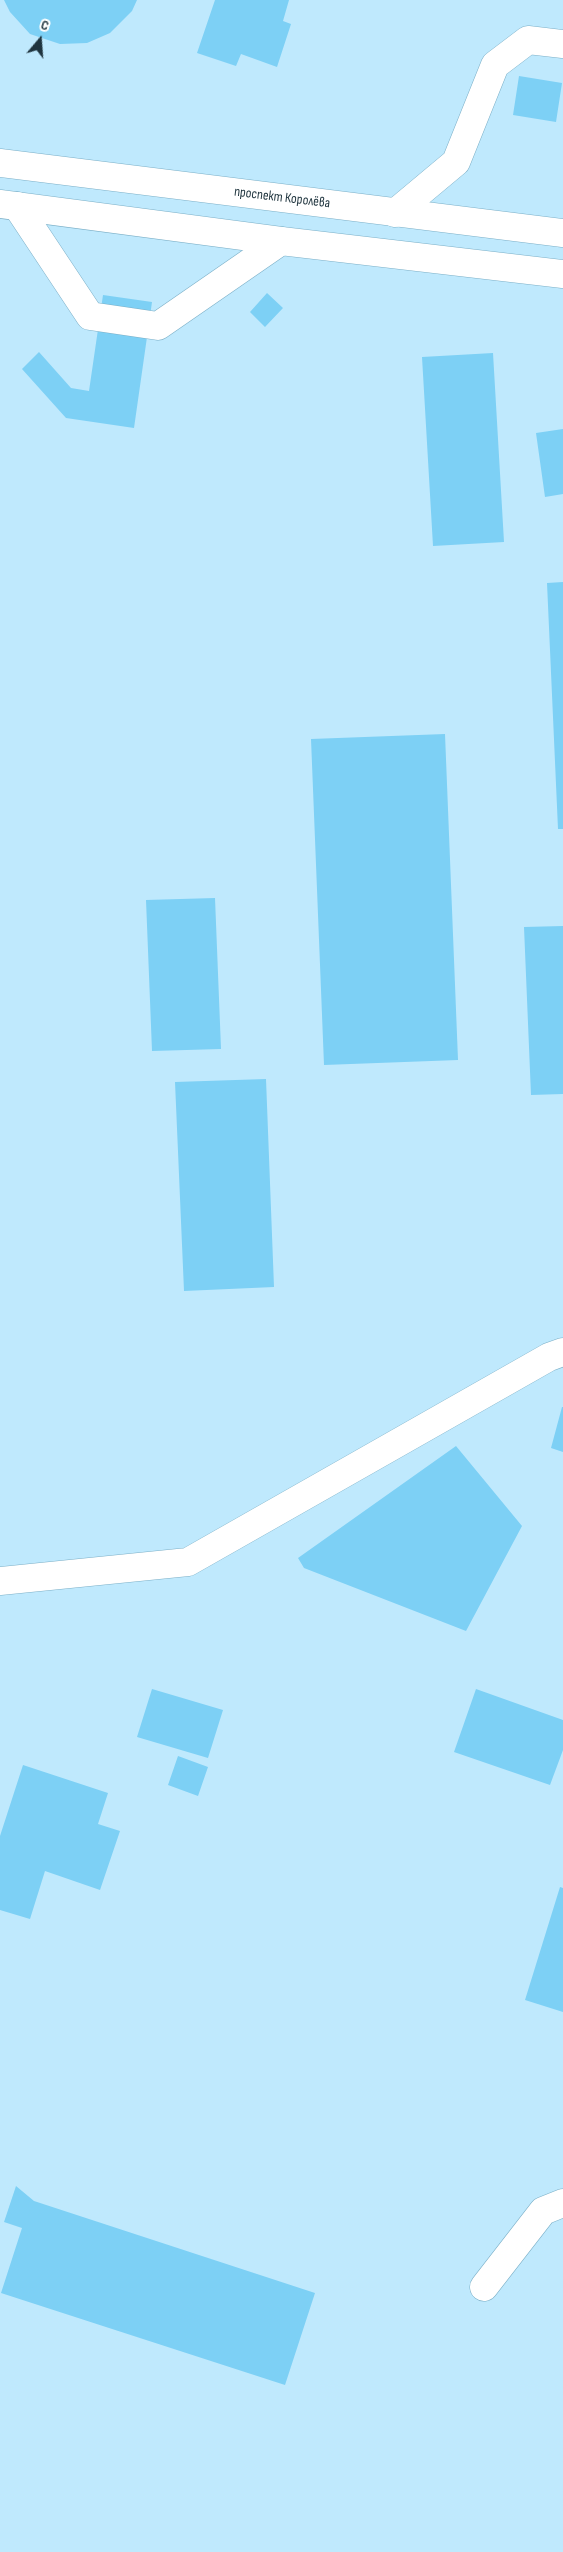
<!DOCTYPE html>
<html>
<head>
<meta charset="utf-8">
<style>
  body { margin:0 }
  #map { position:relative; width:563px; height:2552px; overflow:hidden; background:#bfe9fd; font-family:"Sofia Sans Condensed",sans-serif }
  canvas { display:block }
  .north { position:absolute; left:15px; top:15px; width:50px; height:50px; -webkit-text-stroke:4px #fff; paint-order:stroke; rotate:18deg; font-size:14px; font-weight:700; line-height:20px; text-align:center; color:#1f343e }
  .north::after { content:''; display:block; margin:auto; width:18px; height:22px; background:#1f343e; clip-path:polygon(50% 0,100% 100%,50% 72%,0 100%) }
</style>
</head>
<body>
<div id="map">
<canvas width="563" height="2552"></canvas>
<div class="north">С</div>
</div>
<script>
const c = document.querySelector('canvas').getContext('2d');
c.lineJoin = 'round';
function paint(path, color) { c.fillStyle = color; c.fill(path, 'evenodd'); }
const toPath = rows => new Path2D(rows.map(r => 'M' + r).join(''));
function trace(path, color, width, dash) { c.strokeStyle = color; c.lineWidth = width; c.lineCap = dash ? 'butt' : 'round'; c.setLineDash(dash || []); c.stroke(path); }
function drawText(font, color, halo, rows, align = 'center') {
  c.font = font + ' "Sofia Sans Condensed",sans-serif'; c.lineWidth = 4; c.setLineDash([]); c.textBaseline = 'middle'; c.strokeStyle = halo; c.fillStyle = color; for (const [text, x, y, turn = 0] of rows) {
    c.save(); c.translate(x, y); c.rotate((+turn || 0) * Math.PI / 180); c.textAlign = isNaN(turn) ? turn : align; if (halo) c.strokeText(text, 0, 0); c.fillText(text, 0, 0); c.restore();
  }
}
paint(toPath([
  [4,0,137,0,132,11,110,33,87,43,60,44,30,34,10,12],
  [215,0,289,0,283,21,291,24,277,67,241,54,236,66,197,53],
  [519,76,562,83,556,122,513,115],
  [267,293,283,308,265,327,250,312],
  [103,295,152,302,134,428,66,418,22,369,39,352,71,388,89,391],
  [493,353,504,542,433,546,422,357],
  [563,429,563,494,545,497,536,433],
  [563,582,563,829,558,829,547,583],
  [445,734,458,1060,324,1065,311,739],
  [215,898,221,1049,152,1051,146,900],
  [563,926,563,1094,531,1095,524,927],
  [266,1079,274,1287,184,1291,175,1082],
  [562,1407,563,1407,563,1452,551,1448],
  [456,1446,522,1526,466,1631,304,1568,298,1558],
  [152,1689,223,1710,208,1758,137,1737],
  [476,1689,563,1720,563,1750,550,1785,454,1752],
  [178,1756,208,1767,198,1796,168,1785],
  [23,1765,108,1793,98,1824,120,1831,100,1890,45,1871,30,1919,0,1910,0,1836],
  [560,1887,563,1888,563,2012,525,2000],
  [16,2186,34,2201,315,2293,285,2385,1,2293,22,2228,4,2222]
]), '#7dd0f5');
const minor = toPath([
  [17,206,90,316,158,326,281,241],
  [395,213,456,162,495,65,528,40,563,44],
  [0,1581,188,1562,549,1357,563,1352],
  [484,2287,543,2211,563,2203]
]);
const major = toPath([
  [0,163,563,233],
  [0,204,281,241,563,274]
]);
trace(minor, '#7bafc7', 29);
trace(major, '#7bafc7', 29);
trace(minor, '#fff', 28);
trace(major, '#fff', 28);
drawText('14px', '#1f343e', '#fff', [
  ["проспект Королёва",282,198,7]
]);
</script>
</body>
</html>
